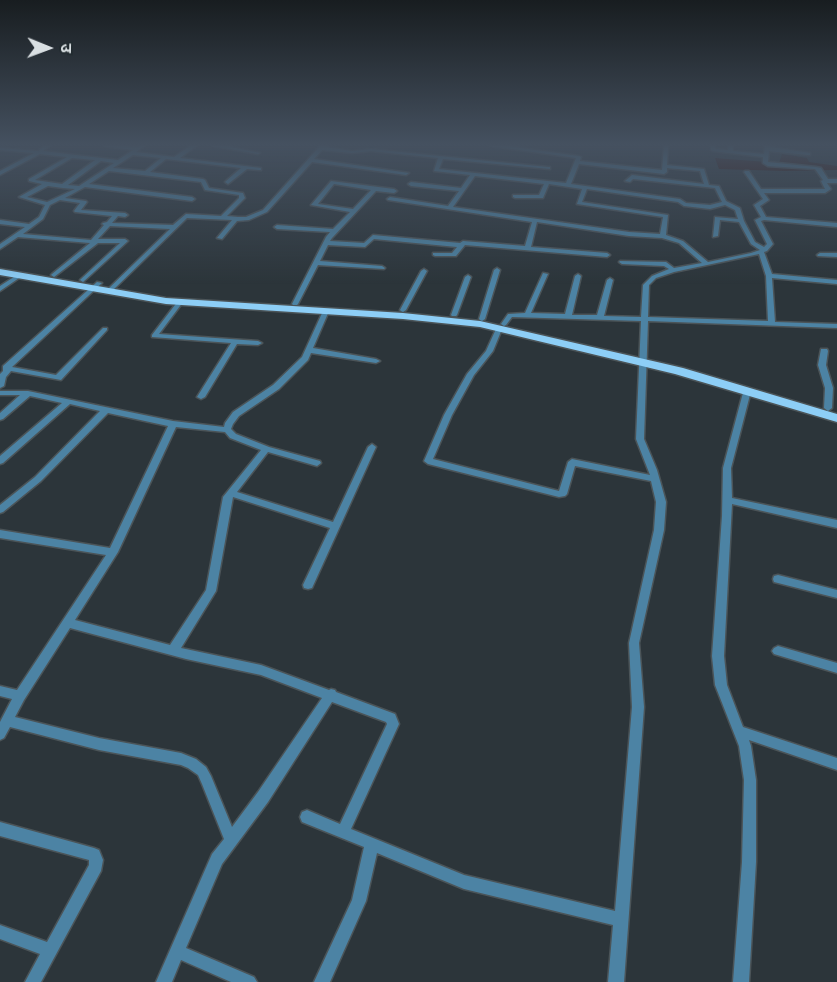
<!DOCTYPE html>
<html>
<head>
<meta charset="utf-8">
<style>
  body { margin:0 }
  #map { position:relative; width:837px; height:982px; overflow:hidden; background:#2c353a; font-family:Cabin,"Noto Sans Devanagari",sans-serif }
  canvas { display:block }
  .north { position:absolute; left:18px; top:18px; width:60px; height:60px; -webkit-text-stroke:4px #222b30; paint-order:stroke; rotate:91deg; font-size:16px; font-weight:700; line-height:24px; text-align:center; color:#d9dfe2 }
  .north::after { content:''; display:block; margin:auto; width:21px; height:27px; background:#d9dfe2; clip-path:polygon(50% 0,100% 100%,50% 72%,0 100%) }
</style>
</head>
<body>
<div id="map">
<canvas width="837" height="982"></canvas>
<div class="north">उ</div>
</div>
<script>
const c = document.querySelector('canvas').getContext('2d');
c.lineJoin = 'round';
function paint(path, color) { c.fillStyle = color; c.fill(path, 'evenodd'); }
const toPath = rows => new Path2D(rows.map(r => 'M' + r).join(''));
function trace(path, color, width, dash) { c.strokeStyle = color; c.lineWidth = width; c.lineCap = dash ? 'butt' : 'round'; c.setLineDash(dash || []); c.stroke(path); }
paint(toPath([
  [782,154,807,158,809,162,837,166,837,170,784,171,719,169,715,158,779,163]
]), '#2f0801');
const minor = toPath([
  [44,146,50,146,43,151,118,160,133,150,104,146,137,147,144,146,136,152,174,157,190,146,196,146,180,158,261,168,261,170,259,170,247,169,228,184,225,182,226,181,241,168,166,159,150,172,203,179,205,180,209,188,243,193,245,198,227,216,238,217,246,217,263,210,320,146,352,151,371,149,548,167,550,167,550,169,443,159,439,169,566,183,576,158,491,146,507,146,579,156,581,157,580,161,662,170,664,146,668,146,667,165,704,169,709,185,719,186,726,201,740,208,744,221,755,242,764,247,767,244,755,220,761,217,754,205,763,199,744,172,745,171,749,171,761,189,825,189,821,181,823,180,815,169,768,166,763,163,763,157,713,151,711,150,711,146,715,146,715,149,728,150,729,146,733,146,733,151,764,154,765,146,810,153,810,155,808,155,769,151,768,162,816,167,821,168,828,179,837,179,837,183,827,183,831,189,825,193,764,193,769,200,760,206,766,217,837,223,837,227,764,220,761,221,773,244,767,251,764,252,772,274,837,280,837,284,772,278,775,322,837,324,837,328,648,321,644,439,657,470,666,502,664,530,639,643,644,707,624,982,608,982,613,925,464,889,377,853,366,901,330,982,314,982,352,900,364,847,302,822,300,817,302,812,307,810,340,824,387,724,386,722,332,702,268,802,222,864,186,948,254,977,257,982,231,982,181,960,172,982,156,982,212,854,224,839,202,784,198,775,188,768,181,765,99,750,10,727,4,738,0,740,0,722,12,699,0,696,0,686,17,690,106,555,0,538,0,530,110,548,168,426,108,413,41,481,3,512,0,513,0,505,35,477,100,411,70,404,3,463,0,464,0,456,62,403,30,396,3,419,0,420,0,413,20,395,0,395,0,391,28,391,173,421,224,427,225,423,233,412,273,385,302,357,323,311,326,309,328,310,329,311,313,348,376,359,380,361,376,363,311,353,308,360,279,389,239,416,233,424,231,429,236,434,269,447,320,461,321,463,317,466,268,452,237,492,333,522,368,447,372,444,376,447,312,588,308,589,304,588,303,585,330,528,233,497,216,591,181,648,261,665,329,690,331,689,335,690,336,692,395,714,399,724,351,829,464,875,615,911,632,707,629,643,654,530,656,502,651,481,575,466,567,494,565,496,559,497,428,464,424,461,444,415,467,374,486,351,496,329,499,327,502,329,493,351,474,375,452,415,433,459,559,491,568,462,572,459,650,475,636,439,641,321,512,317,506,325,504,326,501,324,508,314,525,313,543,273,548,274,531,313,565,314,575,276,578,274,581,276,572,315,597,315,607,280,610,278,613,280,604,316,641,317,643,285,652,276,669,269,664,266,622,264,619,262,620,261,666,262,674,268,702,263,679,243,662,238,629,236,537,222,531,247,607,253,610,255,607,257,465,245,456,256,435,256,433,255,433,253,452,253,457,247,374,239,365,247,328,245,320,261,382,266,385,268,384,269,318,265,298,304,297,305,293,305,292,304,326,237,330,232,277,229,274,227,277,225,333,229,350,212,311,205,331,181,394,189,397,191,394,193,376,191,332,238,330,241,364,243,373,235,460,243,463,241,525,246,532,222,388,200,387,199,390,197,448,206,459,191,411,186,408,184,411,182,461,188,470,175,434,171,438,158,371,151,352,153,322,150,314,159,409,173,406,175,312,162,267,212,249,220,237,221,222,239,217,238,232,220,187,218,111,292,109,293,106,291,107,290,170,229,110,226,98,239,125,239,128,241,83,282,80,280,81,279,120,243,98,243,54,277,51,275,52,274,90,243,18,237,0,249,0,244,25,227,0,224,0,220,29,224,39,217,45,205,19,197,42,184,29,181,29,179,67,157,40,154,0,175,0,171,34,153,0,150,0,148,38,151,44,146],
  [133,155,161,158,145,171,113,168,133,155],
  [72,158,95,160,62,184,35,180,72,158],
  [101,161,114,163,79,186,68,185,101,161],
  [579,164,664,174,667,172,667,168,700,171,704,184,632,175,625,181,630,182,633,179,715,188,722,202,710,205,686,203,680,199,571,184,579,164],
  [109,171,201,182,205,190,239,195,239,198,221,216,186,214,173,225,112,223,118,216,125,217,128,215,125,213,81,210,87,202,86,201,65,198,85,187,192,201,195,199,192,197,89,184,109,171],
  [475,176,544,184,539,195,513,195,513,197,515,198,543,198,549,184,582,189,577,204,663,217,660,234,629,232,453,207,475,176],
  [334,184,371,190,353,209,318,204,334,184],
  [48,186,63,188,75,189,47,202,27,197,48,186],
  [587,189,678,202,684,206,710,209,725,205,735,210,738,219,715,217,713,237,718,236,720,220,739,222,751,244,760,250,751,253,708,262,683,241,666,235,668,215,582,202,587,189],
  [60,200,80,203,74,211,75,212,112,216,107,222,103,223,102,224,104,225,91,240,23,234,43,219,50,205,60,200],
  [759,254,766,276,768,321,648,317,649,285,656,278,674,272,759,254],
  [176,427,225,432,230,438,261,450,223,497,206,590,170,645,75,620,118,552,176,427],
  [70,628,186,659,261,675,322,698,258,792,232,827,211,776,206,767,196,759,181,753,99,738,15,717,24,700,70,628],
  [213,146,226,146,260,153,258,154,213,146],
  [820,253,837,253,837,257,818,256,817,255,820,253],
  [497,268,500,270,485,319,482,321,480,320,479,319,494,270,497,268],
  [424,269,427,271,406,310,403,312,401,311,400,310,421,271,424,269],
  [17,275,22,276,0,291,0,286,17,275],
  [468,275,471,277,457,315,456,316,452,316,451,315,465,277,468,275],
  [97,282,102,283,12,367,56,375,103,328,107,328,107,330,61,380,11,371,6,377,4,386,0,388,0,374,3,371,3,366,97,282],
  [180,300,183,302,159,334,258,341,262,343,258,345,237,344,205,397,201,399,197,397,231,343,152,337,152,335,178,301,180,300],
  [821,349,827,349,828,351,826,365,833,388,832,408,828,411,824,408,825,388,818,365,821,349],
  [744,389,747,389,751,391,731,468,732,498,837,520,837,528,732,504,724,656,727,685,743,727,837,758,837,770,749,740,751,746,756,780,756,862,749,982,733,982,742,862,744,780,739,746,715,685,712,656,722,516,723,468,744,389],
  [778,575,837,590,837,598,774,582,773,579,774,576,778,575],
  [778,646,837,663,837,673,774,654,772,651,774,648,778,646],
  [0,822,94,848,99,850,103,860,101,871,41,982,25,982,40,954,0,939,0,925,47,942,89,865,89,860,0,836,0,822]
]);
const primary = toPath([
  [0,269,166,298,403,313,480,321,683,368,837,414,837,422,675,374,480,327,403,319,166,304,0,275,0,269]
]);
trace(minor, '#4b5458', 3);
trace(primary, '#4b5458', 3);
paint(minor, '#4c83a4');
paint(primary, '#8dcef6');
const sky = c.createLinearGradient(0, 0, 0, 284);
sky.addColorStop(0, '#181d20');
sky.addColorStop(0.51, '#455160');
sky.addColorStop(1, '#45516000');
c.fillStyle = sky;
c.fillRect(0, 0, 837, 284);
</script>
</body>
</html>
